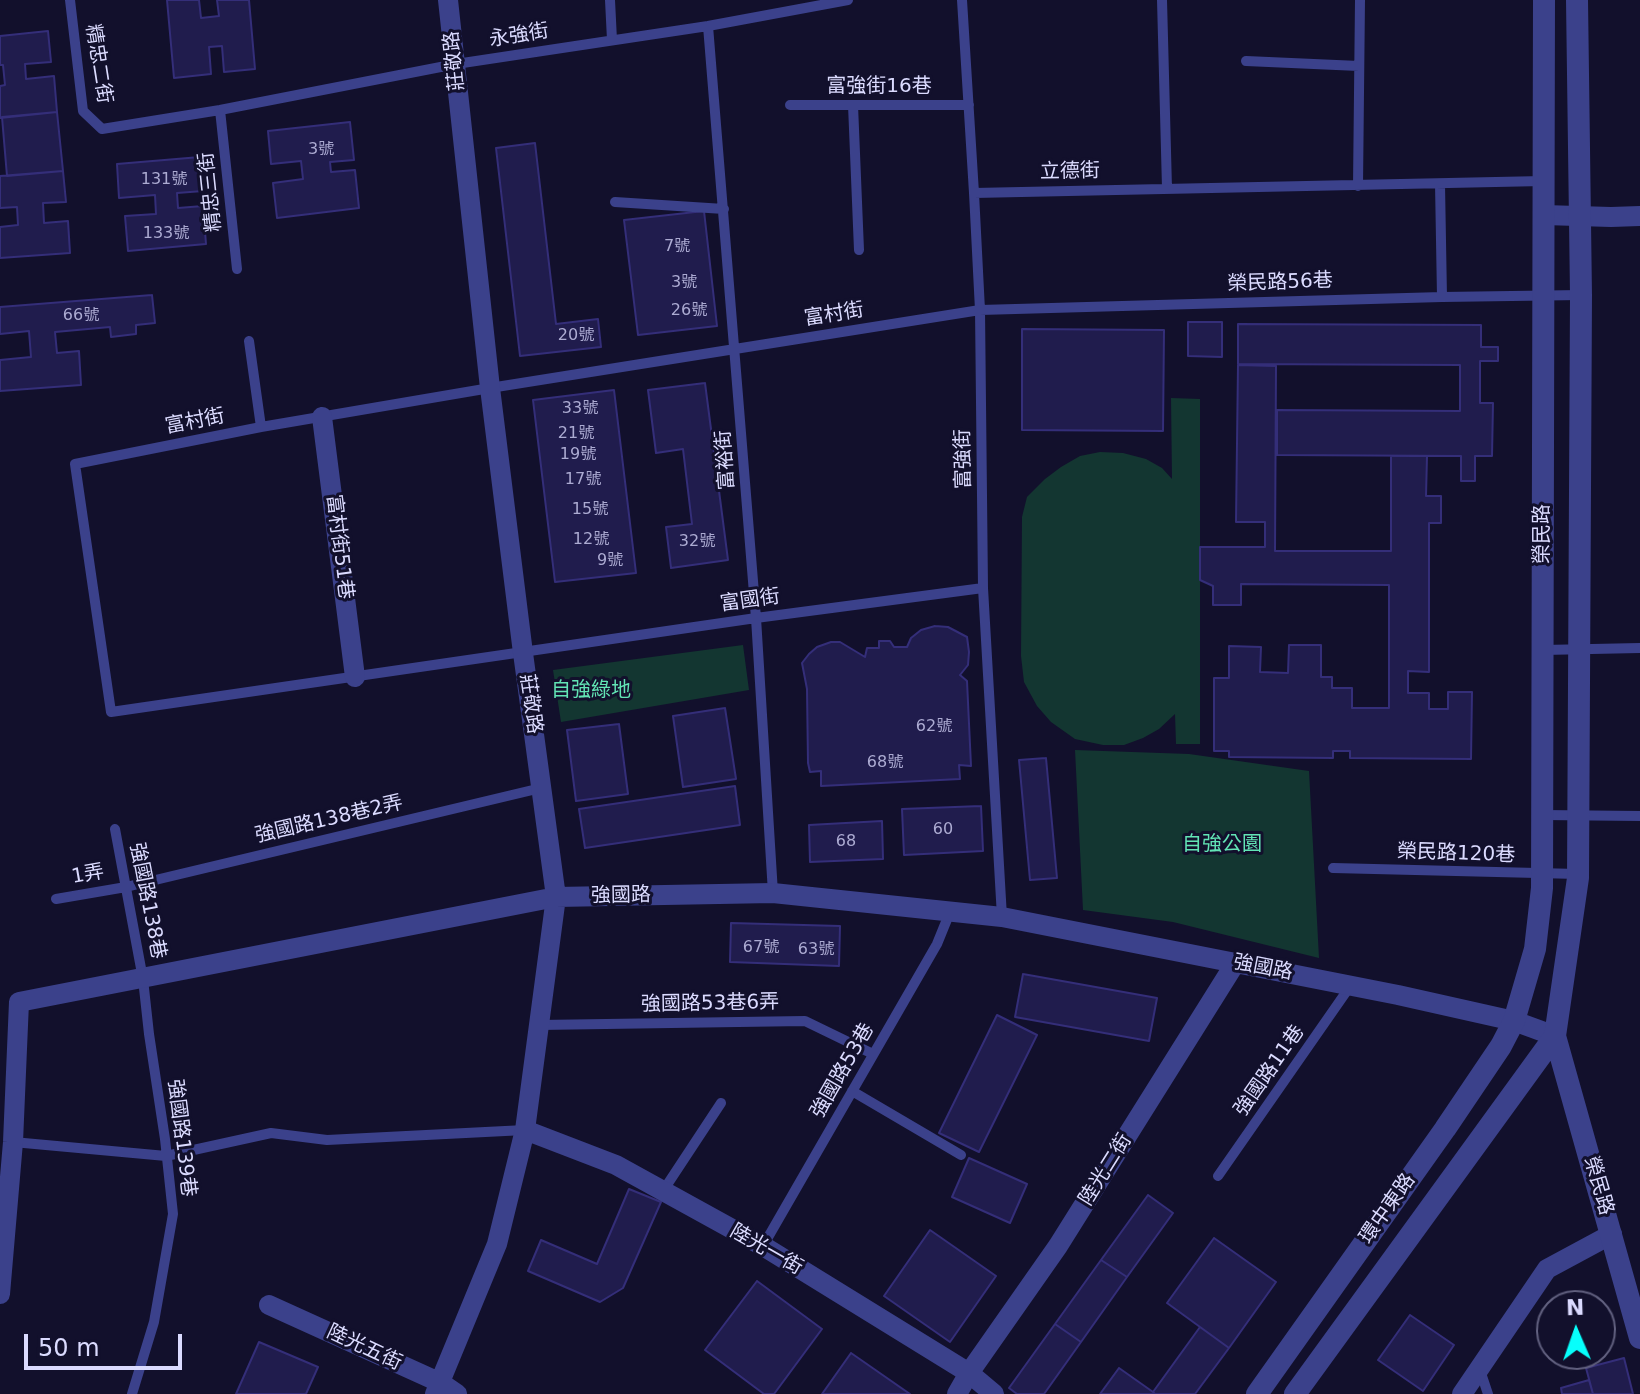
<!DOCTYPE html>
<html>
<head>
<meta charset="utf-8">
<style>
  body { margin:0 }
  #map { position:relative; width:1640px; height:1394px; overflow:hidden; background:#12102c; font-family:"DejaVu Sans",sans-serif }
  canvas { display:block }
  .north { position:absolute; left:1536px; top:1290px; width:80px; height:80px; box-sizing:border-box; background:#12102c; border:2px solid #626180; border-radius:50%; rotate:358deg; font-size:22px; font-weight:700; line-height:32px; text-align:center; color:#dbdbff }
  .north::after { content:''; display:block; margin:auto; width:28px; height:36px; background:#07fffc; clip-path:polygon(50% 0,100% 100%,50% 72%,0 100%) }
  .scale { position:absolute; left:24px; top:1334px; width:158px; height:36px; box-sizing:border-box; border:4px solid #dbdbff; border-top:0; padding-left:10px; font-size:24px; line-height:28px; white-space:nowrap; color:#dbdbff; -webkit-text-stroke:6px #12102c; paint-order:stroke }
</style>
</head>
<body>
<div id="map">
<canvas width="1640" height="1394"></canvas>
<div class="north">N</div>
<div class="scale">50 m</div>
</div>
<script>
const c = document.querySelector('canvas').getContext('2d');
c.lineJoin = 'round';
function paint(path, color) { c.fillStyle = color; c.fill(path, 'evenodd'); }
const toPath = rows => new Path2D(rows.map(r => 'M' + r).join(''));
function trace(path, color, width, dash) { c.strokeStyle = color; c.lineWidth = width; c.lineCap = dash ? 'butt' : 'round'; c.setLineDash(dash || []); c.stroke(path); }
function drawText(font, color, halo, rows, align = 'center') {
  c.font = font + ' "DejaVu Sans","Noto Sans TC",sans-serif'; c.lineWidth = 6; c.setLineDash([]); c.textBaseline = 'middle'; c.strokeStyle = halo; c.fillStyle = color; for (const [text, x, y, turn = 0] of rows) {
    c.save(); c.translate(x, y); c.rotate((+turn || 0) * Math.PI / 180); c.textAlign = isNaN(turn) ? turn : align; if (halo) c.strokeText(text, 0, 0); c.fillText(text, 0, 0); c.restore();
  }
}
paint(toPath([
  [1171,398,1200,399,1200,744,1176,744,1175,714,1159,729,1143,738,1124,745,1103,745,1075,739,1051,722,1037,706,1024,682,1021,656,1022,517,1027,497,1045,479,1061,467,1080,456,1100,452,1123,453,1146,459,1162,468,1172,479],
  [743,645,749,690,561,722,553,670],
  [1075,750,1189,754,1309,771,1319,958,1173,922,1083,910]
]), '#133631');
const building = toPath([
  [167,0,199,0,201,18,219,16,217,0,249,0,255,69,224,72,222,46,209,47,211,74,174,78,167,0],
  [48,31,51,62,25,64,26,79,54,76,57,112,0,118,0,86,5,85,3,65,0,65,0,36,48,31],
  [57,112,63,171,7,176,2,117,57,112],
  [350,122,354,160,330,162,331,172,355,170,359,208,277,218,273,183,303,179,301,161,271,164,268,131,350,122],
  [535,143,556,324,598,319,601,347,520,356,496,148,535,143],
  [200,157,203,191,177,193,178,208,203,206,206,244,128,251,125,216,156,214,155,195,119,198,117,164,200,157],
  [63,171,66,202,43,203,44,223,68,221,70,253,0,258,0,227,18,225,17,207,0,208,0,176,63,171],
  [704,211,717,326,638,335,624,220,704,211],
  [152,295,155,323,136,325,136,334,111,337,110,327,55,332,57,353,79,351,81,385,0,391,0,360,31,357,29,331,0,334,0,307,152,295],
  [1188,322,1222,322,1222,357,1188,356,1188,322],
  [1238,324,1481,325,1481,347,1498,347,1498,361,1480,361,1480,403,1493,403,1492,456,1475,456,1475,481,1461,481,1461,456,1277,455,1277,410,1460,411,1460,365,1238,364,1238,324],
  [1022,329,1164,330,1163,431,1022,430,1022,329],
  [1238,365,1276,366,1275,551,1391,551,1391,456,1427,456,1426,496,1441,496,1441,523,1429,523,1429,672,1408,671,1408,693,1429,693,1429,709,1448,709,1448,692,1472,692,1471,759,1350,758,1350,751,1333,751,1333,758,1229,757,1229,751,1214,751,1214,678,1229,678,1229,646,1261,647,1260,672,1288,673,1289,645,1321,645,1321,677,1332,677,1332,688,1352,688,1352,708,1389,708,1389,585,1241,584,1241,605,1213,605,1213,586,1200,580,1200,547,1265,547,1265,522,1236,522,1238,365],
  [705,383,728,560,671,568,666,527,692,524,683,449,656,453,648,390,705,383],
  [614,390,636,573,555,582,533,400,614,390],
  [935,626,948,627,967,637,969,652,968,665,960,675,967,681,971,766,959,765,960,779,821,786,821,771,810,772,808,763,807,689,802,663,809,654,817,647,831,642,840,642,865,657,867,648,879,648,879,641,890,641,894,647,907,647,911,638,921,630,935,626],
  [725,708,736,779,683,787,673,716,725,708],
  [619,724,628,794,576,801,567,730,619,724],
  [1046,758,1057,878,1030,880,1019,760,1046,758],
  [735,786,740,825,585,848,579,809,735,786],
  [981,806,983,851,904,855,902,809,981,806],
  [882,821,883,859,810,862,809,825,882,821],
  [731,923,840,926,839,966,730,962,731,923],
  [1023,974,1157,998,1149,1041,1015,1017,1023,974],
  [997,1015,1037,1035,979,1152,939,1133,997,1015],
  [969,1158,1027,1184,1010,1223,952,1197,969,1158],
  [629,1189,661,1202,623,1288,600,1302,528,1271,541,1240,597,1264,629,1189],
  [1148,1195,1173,1213,1127,1277,1101,1260,1148,1195],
  [930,1230,996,1276,950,1342,884,1296,930,1230],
  [1214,1238,1276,1282,1229,1348,1167,1303,1214,1238],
  [1101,1260,1127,1277,1081,1342,1055,1324,1101,1260],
  [757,1281,822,1329,774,1394,764,1394,705,1350,757,1281],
  [1410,1315,1454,1345,1423,1391,1378,1360,1410,1315],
  [1055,1324,1081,1342,1044,1394,1017,1394,1009,1388,1055,1324],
  [1200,1327,1229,1348,1195,1394,1155,1394,1153,1392,1200,1327],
  [259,1342,318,1367,306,1394,236,1394,259,1342],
  [851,1353,910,1394,822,1394,851,1353],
  [1624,1358,1633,1394,1593,1394,1586,1368,1624,1358],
  [1119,1368,1153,1392,1155,1394,1100,1394,1119,1368],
  [1589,1380,1593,1394,1562,1394,1561,1388,1589,1380]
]);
paint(building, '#201c4d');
trace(building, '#342e79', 2);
trace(toPath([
  [70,0,83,111,102,129,220,110,456,64,708,26,848,0],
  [610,0,612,40],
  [962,0,974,193,980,310,983,588,1002,917],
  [1162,0,1167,188],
  [708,26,756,618,773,893],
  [1246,61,1359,66],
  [790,105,969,105],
  [853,105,859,250],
  [220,110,237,269],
  [1440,184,1442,297],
  [1358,186,1360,0],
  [974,193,1543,181],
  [615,202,724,209],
  [249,341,261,427],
  [983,588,756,618,111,712,75,464,261,427,490,388,980,310,1442,297,1581,295],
  [1543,650,1640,648],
  [1542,815,1640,816],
  [115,829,143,979,149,1034,165,1139,173,1214,154,1322,132,1394],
  [1333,868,1578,874],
  [56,899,126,887,541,788],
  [539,1025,805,1021,873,1054],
  [852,1091,961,1155],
  [13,1142,166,1156,271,1133,327,1140,525,1130],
  [1218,1176,1351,985],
  [663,1191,721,1103],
  [763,1246,937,944,950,912],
  [1480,1370,1488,1394]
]), '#3b418b', 10);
trace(toPath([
  [1544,215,1611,217,1640,216],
  [322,417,355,677],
  [525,1130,616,1165,763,1246,969,1373,994,1394],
  [0,1294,13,1142,19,1002,556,897,773,893,1002,917,1398,995,1514,1021,1555,1036],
  [269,1305,441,1383,457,1394],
  [435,1394,497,1244,525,1130,556,897,523,653,490,388,448,0],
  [957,1394,969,1373,1058,1246,1236,962],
  [1462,1394,1547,1269,1612,1234]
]), '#3b418b', 20);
trace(toPath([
  [1577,0,1581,295,1578,878,1555,1036,1640,1338],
  [1257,1394,1445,1129,1501,1046,1514,1021,1535,949,1542,888,1544,0],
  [1295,1394,1555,1036]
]), '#3b418b', 22);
drawText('16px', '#acabd2', null, [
  ["3號",321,150],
  ["131號",164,180],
  ["133號",166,234],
  ["7號",677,247],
  ["3號",684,283],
  ["26號",689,311],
  ["66號",81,316],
  ["20號",576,336],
  ["33號",580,409],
  ["21號",576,434],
  ["19號",578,455],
  ["17號",583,480],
  ["15號",590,510],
  ["12號",591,540],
  ["32號",697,542],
  ["9號",610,561],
  ["62號",934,727],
  ["68號",885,763],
  ["60",943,830],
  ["68",846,842],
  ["67號",761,948],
  ["63號",816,950]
]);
drawText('20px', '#dbdbff', '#12102c', [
  ["永強街",519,36,-9],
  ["莊敬路",455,61,-96],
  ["精忠二街",98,64,81],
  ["富強街16巷",879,87],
  ["立德街",1070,172,-1],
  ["精忠三街",211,192,-96],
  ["榮民路56巷",1280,283,-2],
  ["富村街",834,315,-9],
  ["富村街",195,422,-11],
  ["富強街",964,459,-91],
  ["富裕街",726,460,-94],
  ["榮民路",1543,534,-90],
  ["富村街51巷",339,547,83],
  ["富國街",750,601,-8],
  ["莊敬路",530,704,82],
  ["強國路138巷2弄",329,820,-13],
  ["榮民路120巷",1456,854,2],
  ["1弄",88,875,-10],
  ["強國路",621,896,-1],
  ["強國路138巷",147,901,79],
  ["強國路",1263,968,11],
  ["強國路53巷6弄",710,1004,-1],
  ["強國路53巷",843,1071,-60],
  ["強國路11巷",1270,1071,-55],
  ["強國路139巷",181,1138,83],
  ["陸光二街",1106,1170,-58],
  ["榮民路",1598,1186,74],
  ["環中東路",1388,1209,-55],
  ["陸光一街",766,1250,30],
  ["陸光五街",364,1348,25]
]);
drawText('20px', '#62e4b5', '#12102c', [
  ["自強綠地",591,691],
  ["自強公園",1222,845]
]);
</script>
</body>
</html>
